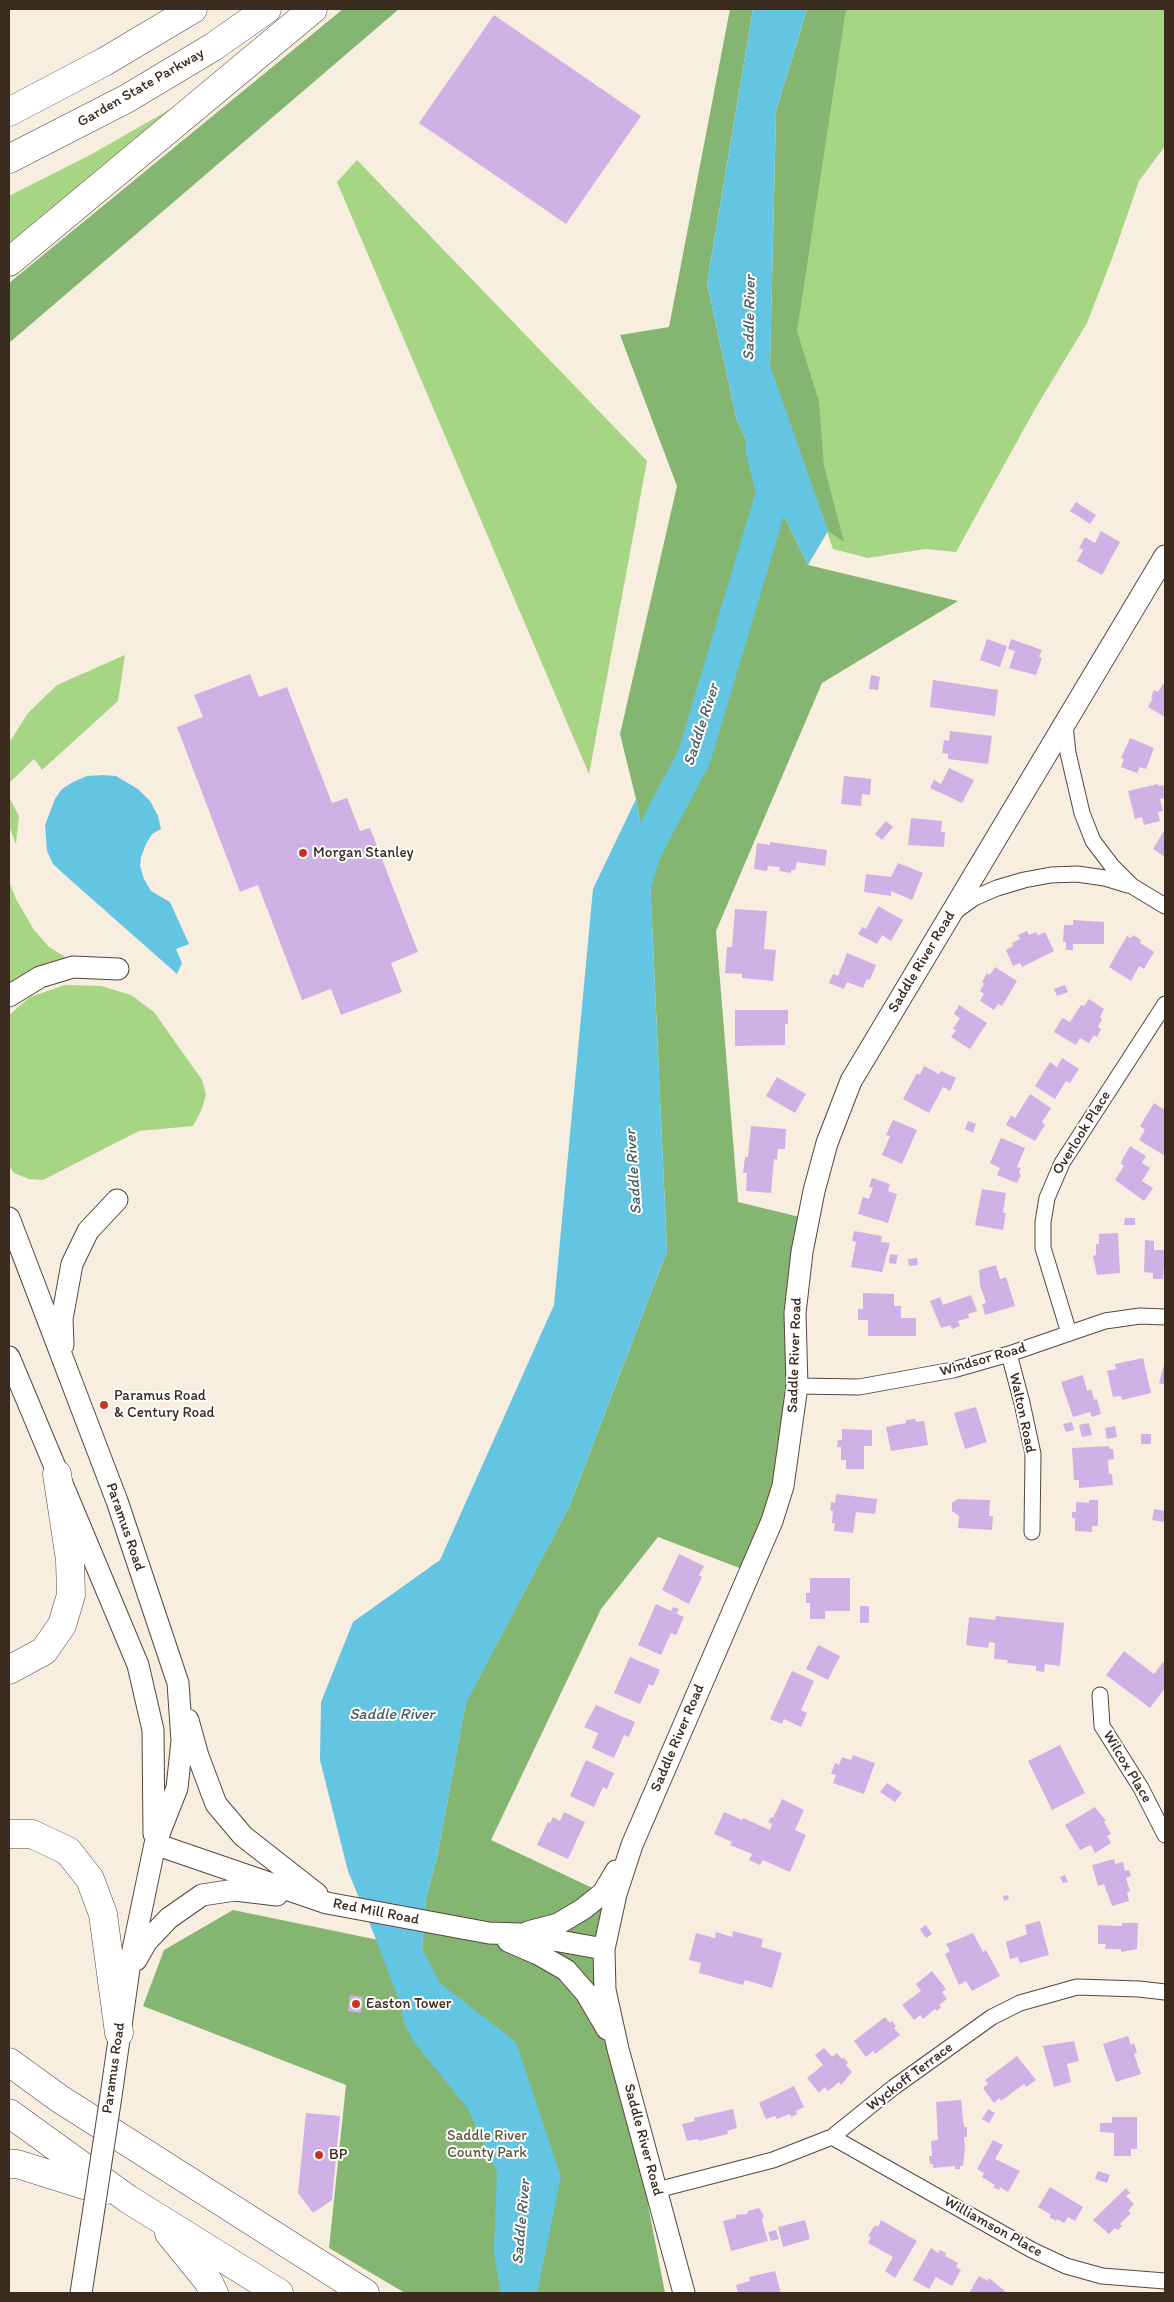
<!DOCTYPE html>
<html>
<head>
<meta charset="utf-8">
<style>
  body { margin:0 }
  #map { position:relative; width:1174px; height:2302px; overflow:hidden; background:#f8eedf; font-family:Itim,sans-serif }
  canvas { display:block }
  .frame { position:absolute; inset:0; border:10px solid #3b2a1e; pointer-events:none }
</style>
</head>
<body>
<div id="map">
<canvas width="1174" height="2302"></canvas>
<div class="frame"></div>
</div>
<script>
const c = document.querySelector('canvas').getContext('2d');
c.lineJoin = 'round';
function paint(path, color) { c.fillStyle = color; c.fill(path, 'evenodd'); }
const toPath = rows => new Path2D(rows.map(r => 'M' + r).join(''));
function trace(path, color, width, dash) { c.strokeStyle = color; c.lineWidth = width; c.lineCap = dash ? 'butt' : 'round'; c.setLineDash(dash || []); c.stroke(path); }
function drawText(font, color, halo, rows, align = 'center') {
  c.font = font + ' Itim,sans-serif'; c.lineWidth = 4; c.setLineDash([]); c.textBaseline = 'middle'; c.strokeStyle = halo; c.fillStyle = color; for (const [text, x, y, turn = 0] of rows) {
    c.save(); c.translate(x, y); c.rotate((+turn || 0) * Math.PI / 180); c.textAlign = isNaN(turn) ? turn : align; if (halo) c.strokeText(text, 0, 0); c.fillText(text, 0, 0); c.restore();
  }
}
paint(toPath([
  [807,9,1165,9,1165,146,1139,181,1113,256,1087,323,1035,409,956,552,925,549,868,558,833,549,770,367],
  [195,95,9,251,9,196,92,154],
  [357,160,647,461,589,774,337,182],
  [125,655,118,701,42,770,34,759,9,783,9,743,28,713,57,685],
  [9,797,19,816,16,844,9,826],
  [9,881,16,899,34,930,49,947,70,960,9,989],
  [65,985,101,986,131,995,154,1012,202,1080,206,1095,201,1111,193,1126,139,1131,43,1180,29,1179,14,1173,9,1166,9,1015,30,997]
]), '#a6d583');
paint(toPath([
  [343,9,399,9,9,343,9,283],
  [730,9,753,9,707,283,737,421,808,565,958,601,822,683,716,931,738,1202,808,1219,789,1456,750,1572,658,1537,601,1609,491,1840,603,1893,604,1949,618,2049,665,2293,405,2293,329,2248,346,2085,143,2006,164,1950,233,1910,422,1949,426,1899,437,1857,466,1702,569,1507,667,1251,650,878,636,799,620,734,677,486,620,335,669,327],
  [807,9,846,9,797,331,819,402,824,466,844,542,828,531,770,367,776,111]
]), '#84b671');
paint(toPath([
  [753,9,807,9,776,111,770,366,828,531,808,565,737,421,707,283],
  [103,775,116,776,138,789,150,801,158,816,161,829,152,834,146,844,141,857,140,866,144,879,151,891,170,902,189,944,176,949,182,963,177,974,66,876,53,864,47,851,45,825,55,799,62,789,73,782,87,776],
  [636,799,650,878,667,1251,569,1507,466,1703,437,1857,426,1899,422,1949,440,1983,516,2042,561,2177,537,2293,499,2293,500,2290,494,2253,497,2172,468,2109,414,2042,404,2023,400,2003,377,1942,348,1871,320,1760,321,1702,353,1622,440,1560,554,1305,593,889]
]), '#63c5e1');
trace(toPath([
  [631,895,645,850,694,757,773,493,762,447]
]), '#63c5e1', 34);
paint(toPath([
  [494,15,641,116,566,224,419,123],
  [1076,502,1096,515,1090,524,1070,511],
  [1101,531,1120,542,1102,575,1077,561,1083,550,1079,548,1085,537,1095,543],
  [987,639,1007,646,1000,667,980,660],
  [1011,639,1042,650,1039,657,1042,658,1036,675,1009,668,1015,651,1008,649],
  [250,674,259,697,287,687,332,803,347,798,360,831,370,828,418,952,391,963,402,992,341,1015,331,989,302,1000,258,885,240,892,177,727,203,717,194,695],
  [871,675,880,677,878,690,869,689],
  [933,680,998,690,995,716,930,707],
  [1163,684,1165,685,1165,717,1148,707,1153,698,1151,697,1154,690,1158,692],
  [950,731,992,736,988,764,948,759,948,754,942,753,944,740,949,741],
  [1130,738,1154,748,1146,769,1140,767,1137,773,1121,767,1124,759,1121,758],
  [949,768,974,780,962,803,930,788,934,780,941,784],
  [844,776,871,779,870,795,862,794,861,806,841,804],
  [1158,784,1158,786,1163,785,1165,792,1165,798,1160,799,1163,811,1158,812,1160,821,1144,825,1142,817,1135,819,1128,791],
  [911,818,942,821,941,832,945,832,944,847,908,845],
  [886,821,893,827,882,840,875,834],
  [1165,829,1165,857,1153,849],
  [770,842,827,850,825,866,797,862,795,870,791,870,791,873,779,871,780,867,768,866,767,871,754,869,757,843,770,845],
  [898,863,923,873,912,900,891,891,891,896,864,892,866,874,891,877],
  [878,906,903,920,891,941,882,935,877,944,858,934,862,927,866,929],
  [735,909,767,911,764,949,776,950,773,981,742,978,742,974,725,973,727,947,732,947],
  [1073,920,1104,922,1104,944,1073,944,1073,950,1066,950,1066,942,1063,942,1064,925,1073,925],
  [1027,931,1029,935,1036,932,1038,935,1045,932,1054,951,1022,967,1020,963,1013,966,1006,950,1013,946,1012,943,1020,939,1018,935],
  [1133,935,1141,940,1140,943,1154,952,1144,969,1139,966,1131,981,1109,967,1127,936,1131,938],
  [847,953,876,965,870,980,867,979,863,988,847,982,844,989,829,983,833,974,838,976],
  [995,967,1017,981,1002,1006,998,1004,994,1010,980,1001,984,994,980,991,984,984,982,982,987,973,990,975],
  [1065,985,1068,992,1057,996,1054,989],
  [1089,999,1104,1009,1100,1017,1102,1019,1098,1027,1101,1029,1097,1037,1094,1035,1089,1043,1080,1038,1076,1045,1054,1032,1062,1018,1070,1022,1081,1005,1084,1006],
  [959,1005,987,1023,970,1049,951,1037,956,1030,953,1029,960,1018,954,1014],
  [735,1010,788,1010,788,1024,785,1024,785,1045,735,1046],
  [1062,1058,1079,1069,1070,1083,1066,1081,1055,1099,1035,1086,1050,1062,1057,1067],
  [924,1066,939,1074,941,1071,956,1078,950,1091,943,1087,929,1113,903,1099,917,1073,920,1075],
  [777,1077,806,1094,795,1113,766,1096],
  [1030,1094,1051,1108,1042,1122,1045,1125,1035,1141,1006,1125,1011,1115,1015,1118],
  [1154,1103,1165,1110,1165,1156,1139,1140,1145,1130,1140,1126],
  [893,1120,917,1130,902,1164,882,1155,890,1136,886,1135],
  [968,1121,976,1124,973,1133,965,1129],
  [751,1126,786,1129,785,1149,778,1149,777,1160,774,1159,771,1193,746,1191,747,1173,743,1173,745,1157,748,1157],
  [1001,1138,1025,1148,1017,1167,1021,1168,1019,1173,1021,1175,1017,1183,997,1175,1000,1168,990,1163],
  [1130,1146,1146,1156,1142,1163,1150,1168,1142,1181,1153,1188,1144,1201,1115,1180,1124,1166,1121,1164,1122,1160],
  [872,1178,890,1184,888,1191,897,1194,888,1223,858,1214,863,1197,869,1199,873,1188,869,1187],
  [982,1189,1006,1193,1003,1213,1006,1213,1003,1230,975,1225],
  [1125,1218,1135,1218,1135,1225,1124,1225],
  [854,1231,882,1236,881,1242,890,1243,882,1272,851,1267,856,1242,852,1241],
  [1118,1233,1120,1273,1097,1275,1093,1256,1096,1255,1096,1244,1099,1244,1099,1234],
  [1145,1240,1154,1241,1154,1250,1165,1250,1163,1279,1153,1279,1153,1273,1144,1272],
  [890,1254,898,1255,896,1264,889,1263],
  [917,1258,918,1265,909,1266,908,1259],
  [996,1265,1000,1279,1006,1277,1015,1306,985,1315,982,1304,986,1303,980,1285,979,1270],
  [863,1293,894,1294,894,1306,901,1306,901,1318,916,1318,916,1336,868,1336,868,1320,858,1320,858,1309,863,1309],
  [971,1295,977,1311,968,1314,969,1318,958,1321,960,1326,952,1329,950,1325,941,1328,930,1301,940,1297,943,1305],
  [1143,1358,1151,1393,1122,1400,1121,1396,1113,1397,1107,1371,1116,1369,1115,1364],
  [1164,1365,1165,1365,1165,1385,1159,1383],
  [1083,1375,1087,1391,1091,1389,1094,1400,1097,1399,1101,1414,1092,1417,1090,1412,1073,1417,1061,1382],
  [976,1407,987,1442,965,1449,954,1413],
  [915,1419,916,1422,924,1421,928,1445,891,1451,886,1427,906,1423,906,1420],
  [1072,1422,1074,1430,1066,1432,1063,1424],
  [1089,1423,1092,1435,1082,1437,1079,1425],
  [1115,1426,1117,1437,1107,1439,1105,1428],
  [842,1429,872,1430,872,1446,864,1446,864,1469,846,1469,846,1460,841,1460,841,1447,837,1447,838,1440,842,1440],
  [1141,1434,1151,1434,1151,1444,1141,1444],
  [1109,1446,1110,1449,1113,1449,1114,1459,1108,1460,1109,1474,1112,1474,1113,1485,1079,1488,1079,1480,1074,1480,1072,1448],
  [836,1494,877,1499,875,1514,856,1512,853,1533,834,1531,835,1523,832,1523,833,1511,830,1510,831,1502,835,1503],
  [958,1499,990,1500,989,1516,993,1516,992,1530,958,1528,959,1516,952,1511,952,1503],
  [1089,1500,1098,1500,1098,1526,1092,1526,1092,1532,1075,1531,1075,1518,1072,1518,1072,1512,1076,1512,1076,1502,1089,1503],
  [1154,1509,1165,1511,1165,1522,1152,1520],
  [679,1554,704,1566,699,1575,702,1577,689,1604,662,1590],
  [810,1578,850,1578,850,1611,825,1611,825,1619,810,1619,810,1603,806,1603,806,1593,810,1593],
  [656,1604,684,1617,676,1635,671,1633,661,1655,638,1645],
  [860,1606,869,1606,869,1623,860,1623],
  [673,1607,679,1609,677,1613,671,1611],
  [996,1616,1064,1623,1060,1666,1045,1664,1044,1672,1036,1671,1036,1666,1007,1663,1008,1660,994,1659,995,1643,989,1642,988,1648,966,1645,969,1617,995,1620],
  [818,1645,840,1656,828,1680,806,1669],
  [1124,1651,1154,1674,1163,1662,1165,1663,1165,1688,1150,1708,1106,1675],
  [630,1657,660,1670,653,1686,649,1684,640,1704,614,1693],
  [792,1671,814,1681,801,1710,807,1713,801,1727,784,1719,782,1724,770,1719],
  [596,1705,635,1722,629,1737,624,1735,614,1758,592,1748,598,1733,584,1727],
  [1060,1745,1085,1793,1052,1810,1028,1761],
  [853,1755,875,1763,864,1794,833,1783,836,1775,831,1774,835,1763,839,1765,842,1757,851,1760],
  [586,1760,614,1773,607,1789,603,1787,594,1807,570,1796],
  [887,1783,902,1793,895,1802,880,1792],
  [782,1799,804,1810,795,1830,806,1835,790,1872,763,1860,760,1865,749,1860,752,1854,730,1845,732,1842,714,1834,724,1812,742,1820,743,1818,770,1830,772,1824,768,1822,771,1817,773,1818],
  [1095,1807,1106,1821,1104,1822,1111,1834,1107,1836,1111,1843,1095,1853,1091,1845,1080,1850,1065,1825],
  [564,1812,585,1822,568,1859,537,1845,548,1822,550,1823,553,1817,560,1821],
  [1114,1859,1115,1864,1123,1862,1125,1871,1129,1870,1131,1876,1126,1878,1130,1891,1127,1892,1129,1901,1112,1906,1104,1884,1098,1886,1092,1865],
  [1065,1875,1068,1882,1063,1883,1060,1877],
  [1008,1895,1009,1899,1004,1901,1003,1896],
  [1040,1921,1049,1955,1020,1963,1018,1957,1010,1959,1006,1942,1027,1934,1025,1925],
  [1122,1923,1138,1923,1137,1949,1121,1952,1121,1949,1105,1949,1106,1944,1098,1944,1098,1925,1122,1926],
  [926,1925,932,1934,926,1938,920,1929],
  [733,1931,763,1939,761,1947,782,1953,772,1988,745,1980,743,1985,699,1973,701,1963,689,1960,696,1933,715,1938,716,1932,732,1937],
  [973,1933,983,1952,986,1950,1000,1976,972,1991,966,1981,959,1985,945,1954,950,1951,946,1944],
  [932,1971,946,1989,942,1992,947,1999,939,2005,941,2007,937,2011,935,2009,923,2019,920,2015,914,2020,902,2005,921,1991,916,1984],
  [350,1995,363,1997,361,2013,348,2011],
  [885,2017,890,2023,892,2021,896,2026,894,2028,900,2035,875,2054,873,2051,866,2057,854,2041],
  [1128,2036,1131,2045,1134,2043,1137,2052,1134,2054,1141,2074,1116,2082,1103,2044],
  [1074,2041,1079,2061,1067,2064,1071,2082,1054,2087,1043,2046],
  [824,2048,832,2057,837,2053,842,2059,844,2058,848,2063,846,2065,852,2072,841,2085,839,2082,828,2091,825,2087,819,2093,807,2078,823,2065,815,2055],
  [1017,2056,1036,2080,1026,2087,1024,2084,1001,2101,999,2098,994,2103,983,2088,988,2084,985,2080],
  [794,2086,804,2107,796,2111,797,2114,791,2117,790,2114,777,2119,775,2116,766,2119,759,2103],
  [961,2100,964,2127,967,2127,967,2137,964,2137,965,2150,963,2166,960,2166,960,2169,955,2169,955,2166,933,2168,933,2164,930,2164,929,2156,932,2156,931,2141,938,2140,936,2102],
  [733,2109,737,2128,727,2131,728,2134,699,2141,698,2139,687,2141,682,2124,695,2121,694,2118],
  [988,2109,995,2113,989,2123,982,2119],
  [306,2113,340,2116,332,2200,313,2213,298,2193],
  [1112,2117,1137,2117,1137,2149,1131,2149,1131,2156,1114,2156,1114,2133,1100,2132,1100,2123,1112,2123],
  [993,2140,1003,2145,995,2159,1020,2171,1008,2192,1000,2187,999,2190,993,2187,995,2185,982,2177,984,2173,977,2169],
  [1098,2171,1110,2175,1107,2183,1095,2179],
  [1050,2187,1083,2207,1075,2221,1068,2217,1064,2223,1057,2219,1056,2221,1049,2217,1051,2215,1038,2207],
  [1126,2188,1130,2193,1126,2196,1134,2204,1128,2211,1131,2213,1120,2224,1122,2226,1118,2230,1115,2228,1109,2234,1093,2220],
  [759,2208,764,2216,762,2220,768,2241,731,2251,723,2221,736,2218,736,2215,747,2214,748,2211],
  [805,2220,810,2239,783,2247,778,2227],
  [881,2220,917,2241,895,2278,885,2271,893,2257,868,2243,871,2237,868,2236,875,2225,878,2227],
  [776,2230,779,2239,771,2241,768,2232],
  [931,2248,938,2253,940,2250,946,2253,945,2256,958,2263,956,2267,961,2270,952,2286,936,2277,929,2289,913,2280],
  [775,2271,781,2293,738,2293,736,2285,750,2281,749,2277],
  [979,2276,988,2281,989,2278,1005,2291,1004,2293,969,2293]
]), '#cfb1e6');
const street = toPath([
  [1065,725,1068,753,1082,813,1093,841,1112,866,1132,886,1165,906],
  [956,911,974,898,997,888,1024,880,1051,875,1077,874,1105,878,1128,885],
  [1069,1333,1043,1248,1043,1222,1047,1198,1062,1163,1165,1004],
  [1009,1354,1022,1403,1033,1454,1032,1532],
  [797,1386,859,1387,953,1370,1009,1354,1105,1321,1140,1316,1165,1317],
  [1100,1695,1102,1726,1141,1788,1165,1835],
  [832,2137,1032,2250,1066,2266,1102,2276,1165,2281],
  [657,2190,773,2160,832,2137,894,2087,992,2017,1020,2003,1077,1987,1139,1989,1165,1992]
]);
const secondary = toPath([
  [9,996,40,977,73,967,118,969],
  [9,1218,117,1501,178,1683,182,1741,177,1788,155,1844,129,1969,111,2096],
  [63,1345,62,1319,72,1264,88,1231,117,1200],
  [9,1357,138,1665,153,1730,154,1834],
  [188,1720,198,1756,216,1804,243,1836,317,1894],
  [155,1844,327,1903,489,1933,520,1934,604,1949],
  [528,1932,558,1924,583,1909,603,1893,616,1871],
  [508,1941,538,1954,566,1970,586,1993,607,2029],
  [136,1960,147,1941,169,1918,202,1895,235,1890,277,1895],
  [81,2293,91,2228],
  [684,2293,618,2049,605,1990,604,1949,616,1894,632,1845,772,1521,783,1486,797,1386,795,1313,802,1252,814,1191,827,1143,851,1081,1165,556]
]);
const highway = toPath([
  [9,112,104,62,193,9],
  [9,159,126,99,213,47,267,9],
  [9,262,313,9],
  [9,1670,44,1651,62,1625,71,1595,70,1560,57,1474],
  [9,1834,32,1834,68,1851,90,1879,103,1914,119,2033],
  [9,2062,60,2099,365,2293],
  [9,2113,128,2199,279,2293],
  [9,2164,17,2164,103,2191],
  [169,2233,208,2281,214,2293]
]);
trace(street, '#57473b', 17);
trace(secondary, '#57473b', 23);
trace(highway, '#57473b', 29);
trace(street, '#fff', 15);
trace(secondary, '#fff', 21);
trace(highway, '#fff', 28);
const secondaryBridge = toPath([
  [91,2228,111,2096]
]);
trace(secondaryBridge, '#57473b', 23, []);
trace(secondaryBridge, '#fff', 21);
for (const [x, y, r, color] of [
  [303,853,5,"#c8321e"],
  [104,1405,5,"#c8321e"],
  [356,2004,5,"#c8321e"],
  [319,2155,5,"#c8321e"]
]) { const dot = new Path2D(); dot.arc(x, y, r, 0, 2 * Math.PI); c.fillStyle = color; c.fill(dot); trace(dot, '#fff', 2); }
drawText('15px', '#3b2a1e', '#fff', [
  ["Garden State Parkway",141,88,-30],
  ["Saddle River Road",922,962,-59],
  ["Overlook Place",1082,1133,-58],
  ["Saddle River Road",795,1355,-88],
  ["Windsor Road",983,1360,-16],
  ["Walton Road",1022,1413,78],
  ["Paramus Road",125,1527,71],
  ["Saddle River Road",678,1738,-67],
  ["Wilcox Place",1127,1767,59],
  ["Red Mill Road",376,1912,11],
  ["Paramus Road",114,2068,-82],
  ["Wyckoff Terrace",910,2077,-37],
  ["Saddle River Road",643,2140,75],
  ["Williamson Place",993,2227,29]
]);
drawText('15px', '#3b2a1e', '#fff', [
  ["Morgan Stanley",313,853],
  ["Paramus Road",114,1396],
  ["& Century Road",114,1413],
  ["Easton Tower",366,2004],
  ["BP",329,2155]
], 'left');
drawText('15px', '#5b5d3c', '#fff', [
  ["Saddle River",487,2136],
  ["County Park",487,2153]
]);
drawText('italic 16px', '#496062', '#fff', [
  ["Saddle River",750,318,-89],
  ["Saddle River",702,725,-72],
  ["Saddle River",634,1172,-94],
  ["Saddle River",392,1715],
  ["Saddle River",522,2222,-85]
]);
</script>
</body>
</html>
